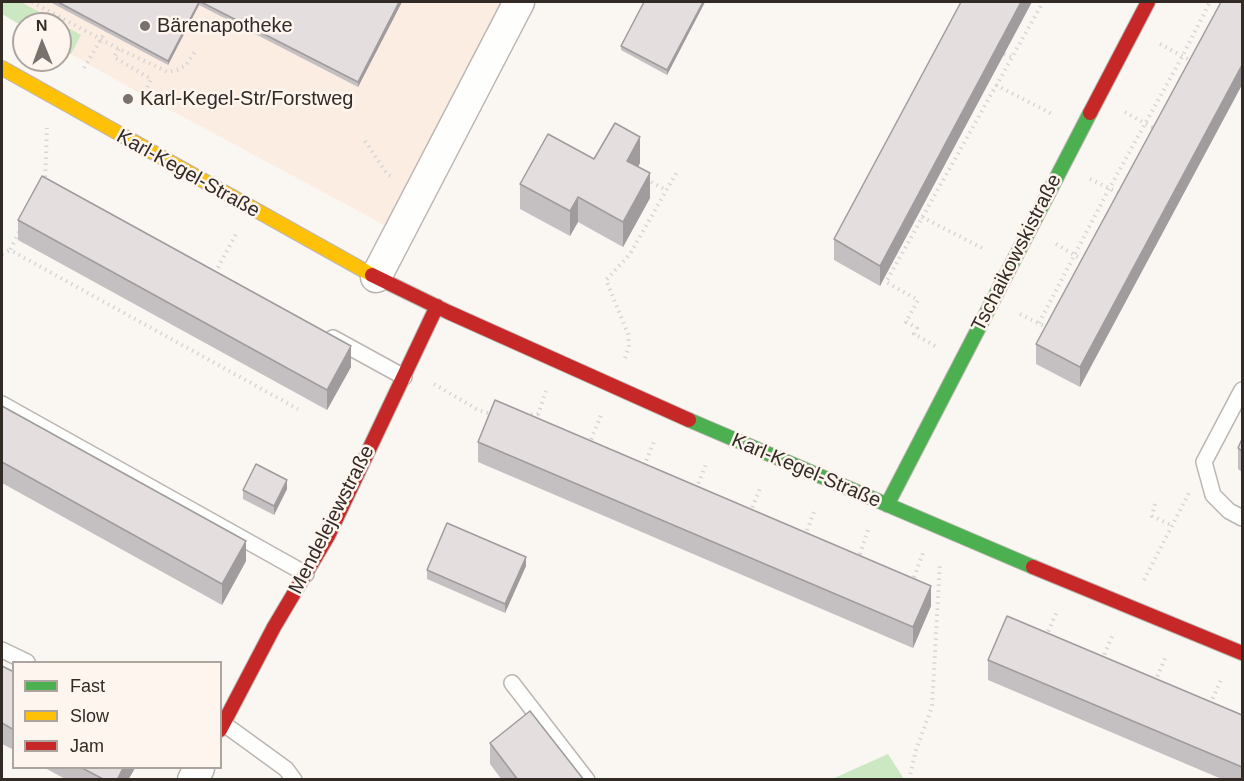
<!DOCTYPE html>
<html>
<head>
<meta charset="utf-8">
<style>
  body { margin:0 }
  #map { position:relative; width:1244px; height:781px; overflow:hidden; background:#faf6f2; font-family:Arial,sans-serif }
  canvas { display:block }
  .frame { position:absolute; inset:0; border:3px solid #322a25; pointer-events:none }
  .legend { position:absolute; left:12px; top:661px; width:210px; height:108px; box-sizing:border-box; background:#fef5ef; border:2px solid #aca49e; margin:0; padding:8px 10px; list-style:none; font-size:18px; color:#322a25 }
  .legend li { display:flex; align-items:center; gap:12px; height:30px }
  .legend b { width:30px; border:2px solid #aca49e }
  .north { position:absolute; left:12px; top:12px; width:60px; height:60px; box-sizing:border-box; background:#fef5ef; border:2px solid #aca49e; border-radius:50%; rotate:359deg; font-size:16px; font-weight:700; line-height:24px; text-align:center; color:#322a25 }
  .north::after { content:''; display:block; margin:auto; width:21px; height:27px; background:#78716d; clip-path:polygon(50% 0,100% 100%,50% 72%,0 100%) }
</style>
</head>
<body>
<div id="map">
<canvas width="1244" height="781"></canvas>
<div class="frame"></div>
<ul class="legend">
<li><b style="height:8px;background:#4caf50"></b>Fast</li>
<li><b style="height:8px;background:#ffc107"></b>Slow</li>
<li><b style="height:8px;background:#c62828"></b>Jam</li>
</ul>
<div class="north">N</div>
</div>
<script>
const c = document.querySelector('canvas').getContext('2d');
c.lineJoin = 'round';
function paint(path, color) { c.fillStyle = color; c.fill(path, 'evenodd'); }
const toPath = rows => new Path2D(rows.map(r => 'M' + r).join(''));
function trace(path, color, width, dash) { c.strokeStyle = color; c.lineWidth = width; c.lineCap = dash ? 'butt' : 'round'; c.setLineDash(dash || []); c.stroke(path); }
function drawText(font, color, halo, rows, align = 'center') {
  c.font = font + ' Arial,sans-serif'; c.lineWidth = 5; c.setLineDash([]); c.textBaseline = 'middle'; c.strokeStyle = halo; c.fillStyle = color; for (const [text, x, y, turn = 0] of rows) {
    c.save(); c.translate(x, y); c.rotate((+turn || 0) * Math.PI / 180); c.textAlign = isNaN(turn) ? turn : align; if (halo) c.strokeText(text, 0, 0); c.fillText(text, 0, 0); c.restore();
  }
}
paint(toPath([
  [2,2,507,2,388,227,150,99,60,48,60,24,24,24,24,27,2,14]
]), '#fcede3');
paint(toPath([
  [2,2,21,2,81,35,71,54,60,48,60,24,24,24,24,27,2,14],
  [888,754,904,779,832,779]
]), '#cbe8c3');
const lane = toPath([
  [333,338,404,377],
  [1242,390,1204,462,1213,495,1229,511,1242,518],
  [2,404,306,574],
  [2,650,27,662],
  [512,683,587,780],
  [224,724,286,769,294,780]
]);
const street = toPath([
  [376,277,519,2],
  [193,780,199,768]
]);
const fast = toPath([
  [689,420,1033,567],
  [887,505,1090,113]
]);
const slow = toPath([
  [2,68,372,275]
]);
const jam = toPath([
  [1090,113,1148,2],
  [372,275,448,312,689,420],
  [1033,567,1242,653],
  [220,730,274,627,328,536,437,306]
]);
trace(lane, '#bcb6b2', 18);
trace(street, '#bcb6b2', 33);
trace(fast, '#bcb6b2', 16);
trace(slow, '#bcb6b2', 16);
trace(jam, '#bcb6b2', 16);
trace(toPath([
  [32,2,119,49,168,72,177,70,186,65,196,50],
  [1160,44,1193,62],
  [119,49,114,57,151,79,142,99],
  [1004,54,1012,57],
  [84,68,107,29],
  [996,85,1054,115],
  [1125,112,1155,129],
  [365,141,387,174,394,178],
  [646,179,666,190],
  [1090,179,1121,194],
  [45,183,47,128],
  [922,217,986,250],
  [19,232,10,250,298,409],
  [1056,244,1086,262],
  [2,254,10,250],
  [215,273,236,234],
  [1020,314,1048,328],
  [1039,323,1109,189,1182,57,1210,2],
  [935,346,914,334,917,328,906,322,918,300,886,282,1043,2],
  [625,358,629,347,628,334,606,280,630,254,678,170],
  [434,384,478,410,494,415],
  [525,415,538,414],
  [538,415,546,391],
  [589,445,601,415],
  [644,466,655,439],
  [696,489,707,462],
  [1155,504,1152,516,1171,525],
  [750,513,761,486],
  [805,536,815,509],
  [858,560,868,530],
  [1144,580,1189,493],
  [912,583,923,553],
  [1046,637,1057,611],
  [1102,660,1113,634],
  [1155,682,1166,656],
  [1210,704,1222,678],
  [909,780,916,750,932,707,940,562]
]), '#d7d6d5', 4, [1.5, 4.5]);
trace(lane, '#fefefd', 15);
trace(street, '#fefefd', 30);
trace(fast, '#4caf50', 14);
trace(slow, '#ffc107', 14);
trace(jam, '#c62828', 14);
paint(toPath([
  [50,2,402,2,358,87,199,5,168,65],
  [644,2,705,2,667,75,621,50,621,46],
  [961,2,880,286,834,260,834,239],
  [1221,2,1080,387,1036,364,1036,344],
  [594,159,640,163,638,167,650,198,623,247,578,222,570,236,520,209,520,184],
  [18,220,351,367,327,410,18,240],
  [2,406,246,561,222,605,2,483],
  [1242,439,1242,472,1238,469,1238,448],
  [478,442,931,606,913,648,478,462],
  [287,489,274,515,243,499,243,490],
  [526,566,505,613,427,579,427,570],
  [988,660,1242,715,1242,780,1224,780,988,680],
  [2,666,14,672,14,750,2,744],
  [490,743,584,780,502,780,490,764],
  [45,768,135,768,128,780,67,780]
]), '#c4bfc0');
paint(toPath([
  [199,2,199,5,168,65,168,61],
  [399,2,402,2,358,87,358,82],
  [703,2,705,2,667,75,667,70],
  [1021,2,1032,2,880,286,880,266],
  [1242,65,1242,85,1080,387,1080,367],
  [640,137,640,163,627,186,627,161],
  [650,173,650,198,623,247,623,222],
  [578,197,578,222,570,236,570,211],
  [351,346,351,367,327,410,327,390],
  [287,480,287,489,274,515,274,506],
  [246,541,246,561,222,605,222,584],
  [526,557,526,566,505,613,505,604],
  [931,586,931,606,913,648,913,627],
  [123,768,135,768,128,780,117,780]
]), '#a09b9c');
const building = toPath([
  [58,2,199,2,168,61,58,2],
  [201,2,399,2,358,82,201,2],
  [644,2,703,2,667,70,621,46,644,2],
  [961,2,1021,2,880,266,834,239,961,2],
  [1221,2,1242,2,1242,65,1080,367,1036,344,1221,2],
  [615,123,640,137,627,161,650,173,623,222,578,197,570,211,520,184,548,134,594,159,615,123],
  [42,176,351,346,327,390,18,220,42,176],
  [495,400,931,586,913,627,478,442,495,400],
  [2,406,246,541,222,584,2,462,2,406],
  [1242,439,1242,451,1238,448,1242,439],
  [256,464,287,480,274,506,243,490,256,464],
  [447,523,526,557,505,604,427,570,447,523],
  [1007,616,1242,715,1242,767,988,660,1007,616],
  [2,666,14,672,14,730,2,723,2,666],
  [530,711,584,780,518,780,490,743,530,711],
  [82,768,123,768,117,780,105,780,82,768]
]);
paint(building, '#e4dedf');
trace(building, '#a09b9c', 1.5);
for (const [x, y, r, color] of [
  [145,26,6,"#78716d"],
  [128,99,6,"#78716d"]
]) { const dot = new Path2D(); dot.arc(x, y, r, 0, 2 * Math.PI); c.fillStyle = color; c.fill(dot); trace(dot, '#fef5ef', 2); }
drawText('20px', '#322a25', '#fef5ef', [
  ["Bärenapotheke",157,26],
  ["Karl-Kegel-Str/Forstweg",140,99]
], 'left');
drawText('20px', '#322a25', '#fef5ef', [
  ["Karl-Kegel-Straße",188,174,29],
  ["Tschaikowskistraße",1017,253,-63],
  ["Karl-Kegel-Straße",806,471,23],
  ["Mendelejewstraße",332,520,-63]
]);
</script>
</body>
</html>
